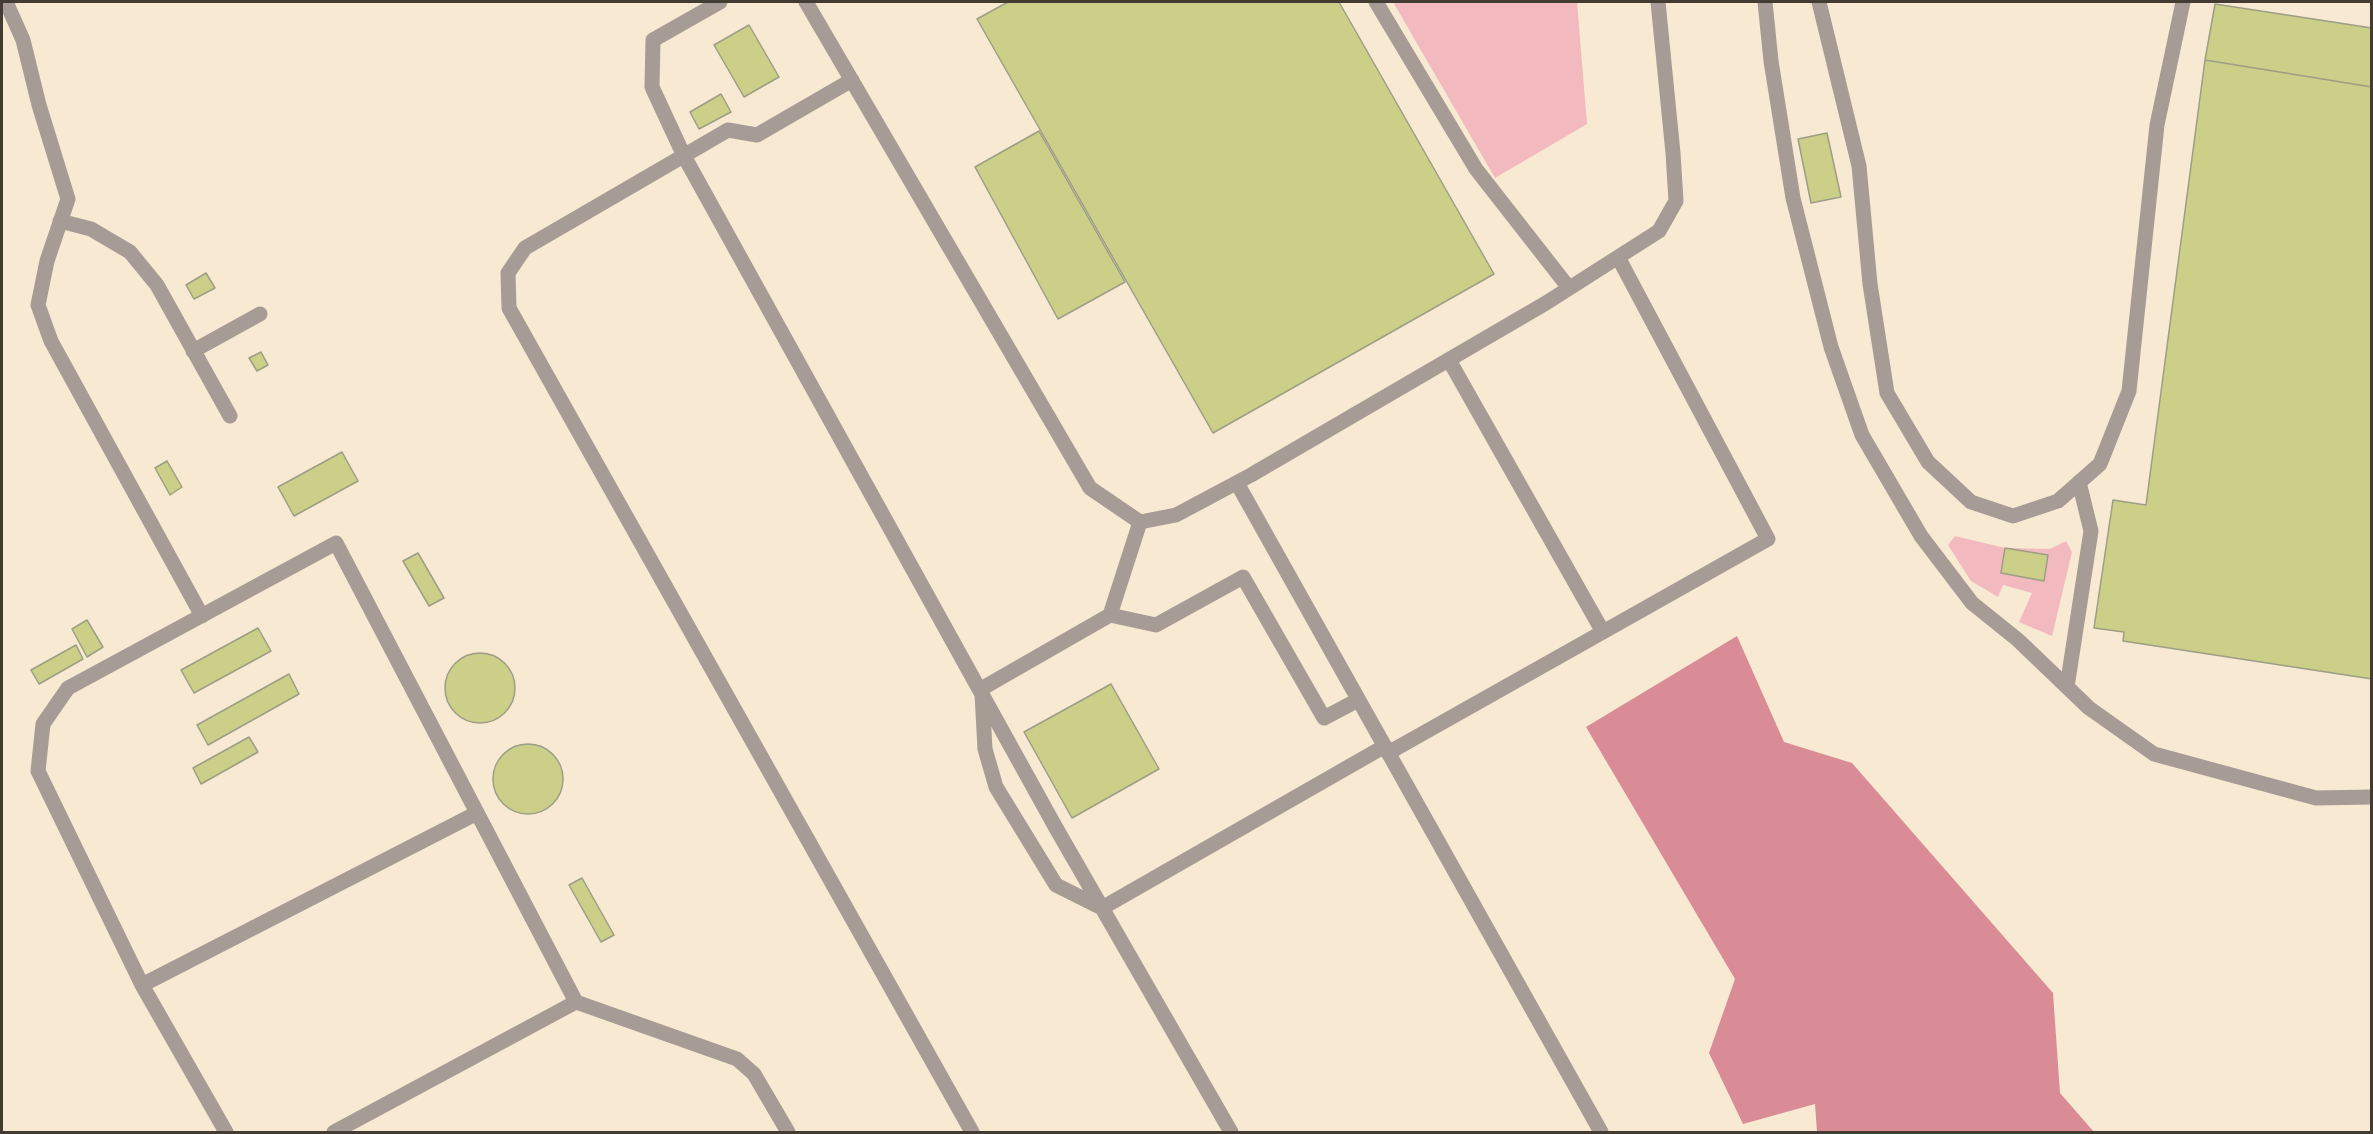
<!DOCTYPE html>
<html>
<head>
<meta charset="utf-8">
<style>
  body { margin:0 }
  #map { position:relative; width:2373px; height:1134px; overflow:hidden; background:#f8e9d2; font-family:"Zilla Slab",serif }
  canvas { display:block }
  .frame { position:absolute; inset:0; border:3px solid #423c33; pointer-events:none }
</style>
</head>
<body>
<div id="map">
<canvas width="2373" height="1134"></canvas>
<div class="frame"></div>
</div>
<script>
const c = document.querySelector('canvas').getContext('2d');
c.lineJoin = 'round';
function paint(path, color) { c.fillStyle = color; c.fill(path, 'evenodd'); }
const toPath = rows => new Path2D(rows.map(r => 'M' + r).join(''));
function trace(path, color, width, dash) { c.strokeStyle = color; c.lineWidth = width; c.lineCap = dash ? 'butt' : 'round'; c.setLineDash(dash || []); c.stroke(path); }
paint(toPath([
  [1393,2,1577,2,1587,124,1495,178],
  [1955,536,2005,548,2050,549,2066,541,2072,552,2052,636,2019,622,2032,593,2003,585,1998,597,1971,581,1948,545]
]), '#f2babf');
paint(toPath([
  [1737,636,1784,742,1852,763,2053,993,2060,1093,2094,1132,1817,1132,1815,1104,1743,1124,1709,1053,1735,979,1586,727]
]), '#d98c95');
const building = toPath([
  [1008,2,1339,2,1494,274,1213,433,977,19,1008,2],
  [2215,4,2372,28,2372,87,2205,60,2215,4],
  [749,25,779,77,744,97,714,45,749,25],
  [2205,60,2372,87,2372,679,2123,641,2124,632,2094,628,2113,500,2146,505,2205,60],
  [721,94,731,112,699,129,690,112,721,94],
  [1039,131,1125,282,1058,319,975,167,1039,131],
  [1827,133,1841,197,1811,203,1798,139,1827,133],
  [206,273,215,288,194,299,186,285,206,273],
  [261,352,268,365,257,371,249,358,261,352],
  [342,452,358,481,294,516,278,487,342,452],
  [167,461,182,487,170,495,155,468,167,461],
  [2005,548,2048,555,2044,581,2001,573,2005,548],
  [418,553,444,598,429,606,403,561,418,553],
  [87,620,103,647,87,657,72,629,87,620],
  [258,628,271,651,194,693,181,670,258,628],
  [76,645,83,659,39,684,31,670,76,645],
  '445 688a35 35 0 1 1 70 0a35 35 0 1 1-70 0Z',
  [289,674,299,694,208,745,197,725,289,674],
  [1111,684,1159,769,1072,818,1024,732,1111,684],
  [249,737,258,752,201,784,193,768,249,737],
  '493 779a35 35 0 1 1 70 0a35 35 0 1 1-70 0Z',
  [582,878,614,935,601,942,569,885,582,878]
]);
paint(building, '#cbcf87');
trace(building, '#9c9e86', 1.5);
trace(toPath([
  [6,2,23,40,39,105,68,199,47,261,38,305,51,341,202,616],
  [720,2,653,40,652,87,684,156,1056,828,1231,1132],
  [806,2,1090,488,1140,522,1176,515,1251,475,1546,303,1659,231,1676,201,1673,153,1658,2],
  [1376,2,1476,169,1569,288],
  [1765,2,1771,61,1793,198,1831,347,1862,435,1921,536,1972,603,2018,640,2089,708,2154,754,2316,798,2372,797],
  [1819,2,1859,166,1870,284,1887,393,1928,462,1971,502,2013,516,2058,501,2100,464,2129,391,2157,125,2183,2],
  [852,80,757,135,728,130,525,248,508,273,509,308,972,1132],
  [60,221,91,229,130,252,157,285,230,416],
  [193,351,260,314],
  [1449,360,1603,632],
  [1237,483,1601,1132],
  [1110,615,1156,625,1243,577,1324,718,1358,700],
  [2067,687,2091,531,2079,482],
  [981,689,1110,615,1140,522],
  [982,694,985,749,996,787,1056,885,1102,908],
  [1388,753,1768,539,1618,257],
  [1102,908,1385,746],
  [142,985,477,813],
  [226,1132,142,985,38,771,43,724,68,688,336,543,576,1002,737,1059,754,1074,788,1132],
  [334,1132,576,1002]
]), '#a79b96', 15);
</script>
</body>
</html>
